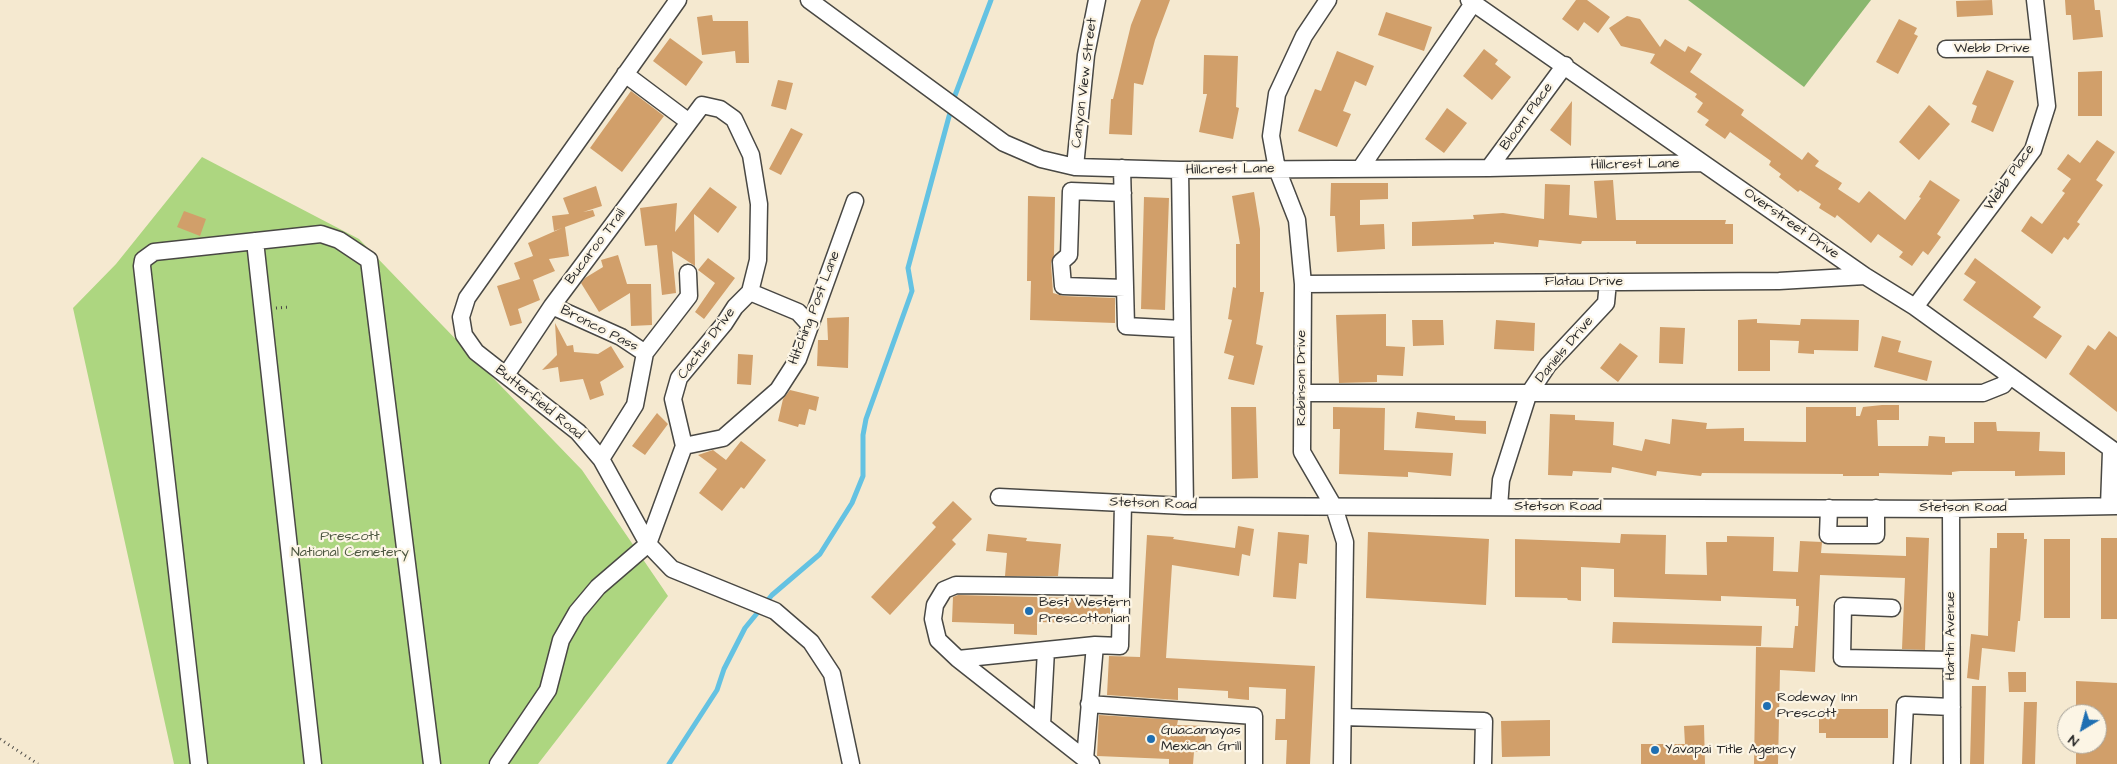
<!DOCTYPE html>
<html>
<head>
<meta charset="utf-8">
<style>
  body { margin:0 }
  #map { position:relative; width:2117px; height:764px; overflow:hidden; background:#f5e9d0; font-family:"Architects Daughter",sans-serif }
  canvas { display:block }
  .north { position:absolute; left:2057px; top:704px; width:50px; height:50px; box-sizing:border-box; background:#fcf5e5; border:1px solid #a8a49b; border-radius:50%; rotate:217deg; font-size:14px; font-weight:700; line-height:20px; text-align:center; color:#2b2b2b }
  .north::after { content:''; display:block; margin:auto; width:18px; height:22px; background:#1f6fb2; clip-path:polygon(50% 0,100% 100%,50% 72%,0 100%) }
</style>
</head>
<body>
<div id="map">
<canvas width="2117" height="764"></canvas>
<div class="north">N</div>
</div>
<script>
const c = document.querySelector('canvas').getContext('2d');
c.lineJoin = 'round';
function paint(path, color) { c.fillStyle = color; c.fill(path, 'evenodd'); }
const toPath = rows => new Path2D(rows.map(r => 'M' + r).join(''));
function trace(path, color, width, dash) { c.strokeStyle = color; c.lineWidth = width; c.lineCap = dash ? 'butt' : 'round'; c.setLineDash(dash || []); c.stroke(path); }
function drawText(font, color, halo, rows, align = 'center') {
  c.font = font + ' "Architects Daughter",sans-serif'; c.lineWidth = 4.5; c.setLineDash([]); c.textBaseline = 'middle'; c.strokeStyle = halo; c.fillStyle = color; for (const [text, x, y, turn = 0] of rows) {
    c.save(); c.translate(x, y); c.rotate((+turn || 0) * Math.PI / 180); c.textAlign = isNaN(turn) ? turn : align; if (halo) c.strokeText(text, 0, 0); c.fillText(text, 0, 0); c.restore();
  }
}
paint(toPath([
  [202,157,359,239,582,470,668,596,538,764,174,764,73,308,116,264]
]), '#add680');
paint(toPath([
  [1688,0,1871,0,1804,87]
]), '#8ab76e');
trace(toPath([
  [669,764,717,690,724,669,745,628,772,595,820,554,852,503,863,476,863,435,866,419,912,291,908,268,954,98,991,0]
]), '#64c2e2', 5);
paint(toPath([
  [1141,0,1170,0,1155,40,1143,85,1134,83,1132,135,1109,134,1111,99,1113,99,1131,25],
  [1576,0,1587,0,1610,17,1598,33,1584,22,1578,31,1562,19],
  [1992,0,1993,15,1957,17,1956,1],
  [2065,0,2094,0,2095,10,2100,10,2103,37,2073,40,2071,15,2066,15],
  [1386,12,1432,27,1424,51,1378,35],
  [712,15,713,21,748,21,749,63,736,63,735,51,702,55,697,17],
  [1627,16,1640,19,1660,47,1665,39,1685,52,1688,46,1702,54,1690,72,1744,110,1741,115,1802,160,1808,152,1819,161,1815,166,1842,183,1838,189,1859,203,1869,191,1905,220,1921,198,1919,197,1930,180,1960,200,1937,234,1941,237,1928,255,1923,251,1912,266,1899,257,1903,252,1878,234,1871,243,1837,215,1835,218,1819,208,1821,204,1800,190,1798,192,1779,177,1781,174,1769,165,1771,161,1730,132,1725,139,1705,125,1709,120,1697,112,1703,103,1695,97,1697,94,1650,63,1655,54,1621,46,1609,28],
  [1899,19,1917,28,1914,34,1918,36,1898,74,1876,62],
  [670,38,703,62,686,86,653,61],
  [1484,49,1498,60,1495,64,1511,77,1492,100,1463,76],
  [1337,51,1374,66,1366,86,1355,81,1343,111,1351,114,1337,147,1298,131,1315,89,1321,91],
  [1204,55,1238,56,1236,107,1239,108,1233,139,1199,132,1207,94,1203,94],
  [1987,70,2014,81,1993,132,1971,122,1977,106,1972,104],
  [2102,71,2102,116,2078,116,2078,72],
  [778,80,793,83,786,110,771,106],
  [631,91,664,116,622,172,590,148],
  [1572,101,1571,146,1550,130],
  [1929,105,1950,124,1919,160,1899,142],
  [1447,108,1467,123,1444,153,1425,139],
  [791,128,803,134,781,175,769,169],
  [2097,140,2115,152,2096,180,2103,185,2077,222,2080,224,2068,240,2064,237,2052,254,2021,231,2031,216,2042,224,2065,193,2062,191,2071,179,2057,169,2068,154,2080,163],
  [1613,180,1616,220,1726,220,1725,224,1733,224,1733,244,1636,244,1636,241,1582,241,1581,244,1539,240,1538,247,1494,242,1494,244,1412,246,1412,222,1474,219,1473,215,1503,213,1544,219,1545,184,1570,185,1569,215,1597,218,1594,181],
  [1331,183,1388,183,1388,199,1360,200,1360,225,1384,224,1385,249,1337,252,1335,216,1330,216],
  [596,186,602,206,583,212,593,210,595,216,565,227,569,256,549,259,555,271,533,280,540,300,518,309,522,323,510,326,497,286,520,279,514,263,533,256,528,243,562,228,554,231,552,216,569,214,563,198],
  [710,187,737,207,718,233,694,214,695,266,672,251,676,293,662,295,657,245,645,246,640,208,677,203,675,232],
  [1254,192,1260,229,1260,292,1264,292,1256,344,1263,346,1254,385,1228,379,1234,356,1224,353,1232,320,1228,319,1233,287,1236,288,1236,244,1240,244,1232,196],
  [1028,196,1055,197,1054,255,1051,263,1053,293,1063,296,1115,298,1115,323,1030,320,1031,281,1027,281],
  [1144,197,1169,198,1165,310,1141,309],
  [184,211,206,219,200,236,177,227],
  [618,255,627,284,651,284,652,325,631,326,630,293,599,312,581,283,585,278,603,267,601,260],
  [708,258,735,278,704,319,695,312,715,283,698,270],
  [1975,258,2041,307,2033,317,2062,336,2046,359,1963,300,1976,282,1964,274],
  [1386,314,1386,346,1405,347,1403,376,1377,375,1377,382,1339,383,1336,315],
  [849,317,848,368,817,366,818,340,828,340,827,318],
  [1757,319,1757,323,1800,325,1801,319,1859,320,1858,351,1814,350,1814,354,1798,353,1799,341,1770,340,1770,371,1738,371,1738,320],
  [1412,320,1443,320,1444,345,1413,346],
  [1496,320,1535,323,1534,351,1494,349],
  [555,323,567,346,573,345,574,352,598,354,611,346,624,367,600,382,604,395,590,400,583,379,560,382,558,367,542,370,557,355],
  [1660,327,1685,328,1683,364,1659,363],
  [2109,331,2117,337,2117,412,2069,374,2088,345,2095,350],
  [1882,336,1901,341,1898,352,1932,361,1927,381,1874,367],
  [1620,343,1638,356,1618,382,1600,368],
  [738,354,753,355,751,385,737,384],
  [790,390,819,397,816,411,809,409,805,425,799,424,798,427,778,421,783,399],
  [1882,405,1899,405,1899,420,1877,420,1878,446,1928,446,1929,436,1945,437,1945,443,1974,443,1974,422,1996,422,1997,431,2040,432,2039,451,2065,452,2065,475,2015,476,2015,471,1960,471,1952,472,1952,475,1879,473,1879,476,1843,476,1843,474,1702,473,1701,476,1657,471,1656,476,1612,467,1611,473,1573,471,1572,476,1548,475,1550,414,1575,415,1575,420,1614,422,1613,445,1642,451,1645,439,1670,444,1672,419,1707,423,1706,429,1744,428,1744,441,1806,442,1806,407,1856,407,1856,416,1860,416,1863,407],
  [1231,407,1256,407,1258,478,1232,479],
  [1333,407,1385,408,1384,450,1453,453,1451,476,1408,472,1408,477,1339,474,1340,429,1333,429],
  [1417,412,1455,416,1455,420,1486,421,1486,434,1415,428],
  [657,413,668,424,645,455,632,446],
  [741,441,766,460,744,489,741,487,722,511,699,493,717,469,698,455,713,450,726,460],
  [953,501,972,519,952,540,956,544,890,615,871,597,936,527,932,523],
  [1238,526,1254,529,1250,556,1242,554,1239,576,1172,565,1166,658,1315,666,1310,764,1286,764,1287,740,1275,740,1276,719,1285,719,1286,689,1249,687,1249,700,1228,698,1228,691,1178,688,1178,700,1107,695,1109,656,1140,657,1147,535,1174,537,1173,539,1235,548],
  [1278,532,1309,535,1307,564,1299,563,1296,599,1273,597],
  [1368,532,1489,539,1486,605,1366,598],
  [1997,533,2024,533,2024,539,2027,539,2020,621,2018,621,2015,652,1982,648,1979,680,1967,678,1971,634,1988,636,1990,548,1997,548],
  [988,534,1027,538,1026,541,1061,544,1058,576,1005,576,1007,553,986,551],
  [1621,534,1666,535,1665,574,1707,575,1706,542,1727,542,1727,536,1774,537,1773,571,1798,572,1800,541,1822,542,1821,553,1906,556,1906,537,1929,538,1925,650,1902,649,1905,578,1820,575,1815,672,1780,670,1778,764,1754,764,1756,647,1793,648,1795,626,1798,626,1799,606,1796,606,1796,599,1721,596,1721,601,1614,597,1614,569,1581,567,1581,601,1568,600,1567,598,1515,597,1515,539,1620,543],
  [2101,538,2117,538,2117,619,2101,619],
  [2044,539,2070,539,2070,618,2044,618],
  [958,595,1110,599,1110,624,1037,622,1037,635,1014,634,1014,624,952,622,953,597],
  [1613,622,1762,626,1761,646,1612,643],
  [2008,672,2026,672,2026,692,2009,692],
  [2076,681,2117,683,2117,764,2076,764,2076,744,2097,744,2097,714,2076,714],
  [1972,686,1986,686,1984,764,1970,764],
  [2024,702,2037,702,2035,764,2022,764],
  [1819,709,1888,709,1888,738,1826,738,1826,733,1819,733],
  [1099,715,1178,720,1177,725,1206,726,1205,752,1194,752,1193,764,1169,764,1169,759,1097,756],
  [1550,720,1550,756,1502,757,1501,721],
  [1704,725,1705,764,1641,764,1641,744,1685,744,1684,726]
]), '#d19f6a');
const minor = toPath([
  [678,0,467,298,461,317,464,335,476,352,578,432,601,459,648,544,672,569,775,611,811,642,832,674,851,764],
  [809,0,1004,143,1041,159,1075,167,1180,170,1489,168,1703,163],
  [1328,0,1304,36,1277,94,1271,136,1277,169,1297,220,1303,284,1302,452,1334,507,1345,542,1342,764],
  [1469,0,1865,276,1915,307,2117,453],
  [1946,49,2039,48],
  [625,74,689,122],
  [1075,167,1086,55,1097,0],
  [1122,168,1126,326,1182,329],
  [1489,168,1565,65],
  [1360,169,1474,2],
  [1180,170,1185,506],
  [1123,193,1071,191,1069,255,1061,262,1063,286,1125,288],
  [255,241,313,764],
  [1303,284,1779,281,1865,276],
  [750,292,798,312,809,324],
  [552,306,621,337,645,353],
  [1915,307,2033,150,2047,106,2035,0],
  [506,375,552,306,702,105,720,109,734,119,751,155,759,204,758,260,750,292],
  [1302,393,1983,393,2003,385,2010,376],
  [684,446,723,438,778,390,798,359,855,201],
  [601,459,635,405,645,353,689,296,688,273],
  [999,497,1185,506,1951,509,2117,506],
  [2109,506,2111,451],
  [1499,507,1501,480,1528,395,1548,365,1606,303,1608,282],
  [1829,508,1828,535,1876,535,1876,508],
  [1951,509,1952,764],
  [1892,608,1843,606,1842,658,1951,660],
  [958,659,1095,645],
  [1089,704,1254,716,1254,764],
  [1343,717,1484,721,1483,764],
  [1042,725,1046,650],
  [1085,759,958,659,938,640,933,619,935,605,944,590,956,585,1121,587],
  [199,764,142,266,143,260,154,252,321,234,339,240,369,260,432,764],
  [498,764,548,690,561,640,577,612,598,587,648,544,684,446,673,399,679,378,724,324,735,307,750,292],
  [1091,764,1085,759,1095,645,1120,646,1123,503],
  [1902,764,1905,705,1952,707]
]);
trace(minor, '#494844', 19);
trace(toPath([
  [276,308,290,307],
  [0,739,38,764]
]), '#494844', 3, [1, 4]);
trace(minor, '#fff', 16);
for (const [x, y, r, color] of [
  [1029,611,5,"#1f6fb2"],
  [1767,706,5,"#1f6fb2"],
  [1151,739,5,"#1f6fb2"],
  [1655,750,5,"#1f6fb2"]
]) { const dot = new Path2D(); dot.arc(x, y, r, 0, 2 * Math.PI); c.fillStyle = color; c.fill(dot); trace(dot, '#fcf5e5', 2); }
drawText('14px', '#2b2b2b', '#fcf5e5', [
  ["Webb Drive",1992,49],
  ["Canyon View Street",1085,83,-83],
  ["Bloom Place",1527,117,-54],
  ["Hillcrest Lane",1635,165,-1],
  ["Hillcrest Lane",1230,170,-1],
  ["Webb Place",2010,178,-55],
  ["Overstreet Drive",1791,224,35],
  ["Bucaroo Trail",596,247,-53],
  ["Flatau Drive",1584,282],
  ["Hitching Post Lane",815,308,-69],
  ["Bronco Pass",599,329,27],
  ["Cactus Drive",707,344,-53],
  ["Daniels Drive",1565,350,-50],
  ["Robinson Drive",1302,378,-90],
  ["Butterfield Road",539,403,39],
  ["Stetson Road",1153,504,2],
  ["Stetson Road",1558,507],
  ["Stetson Road",1963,508],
  ["Hartin Avenue",1951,636,-90]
]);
drawText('14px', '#4c5640', '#fcf5e5', [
  ["Prescott",350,537],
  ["National Cemetery",350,553]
]);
drawText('14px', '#2b2b2b', '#fcf5e5', [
  ["Best Western",1039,603],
  ["Prescottonian",1039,619],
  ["Rodeway Inn",1777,698],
  ["Prescott",1777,714],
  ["Guacamayas",1161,731],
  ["Mexican Grill",1161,747],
  ["Yavapai Title Agency",1665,750]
], 'left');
</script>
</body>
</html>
